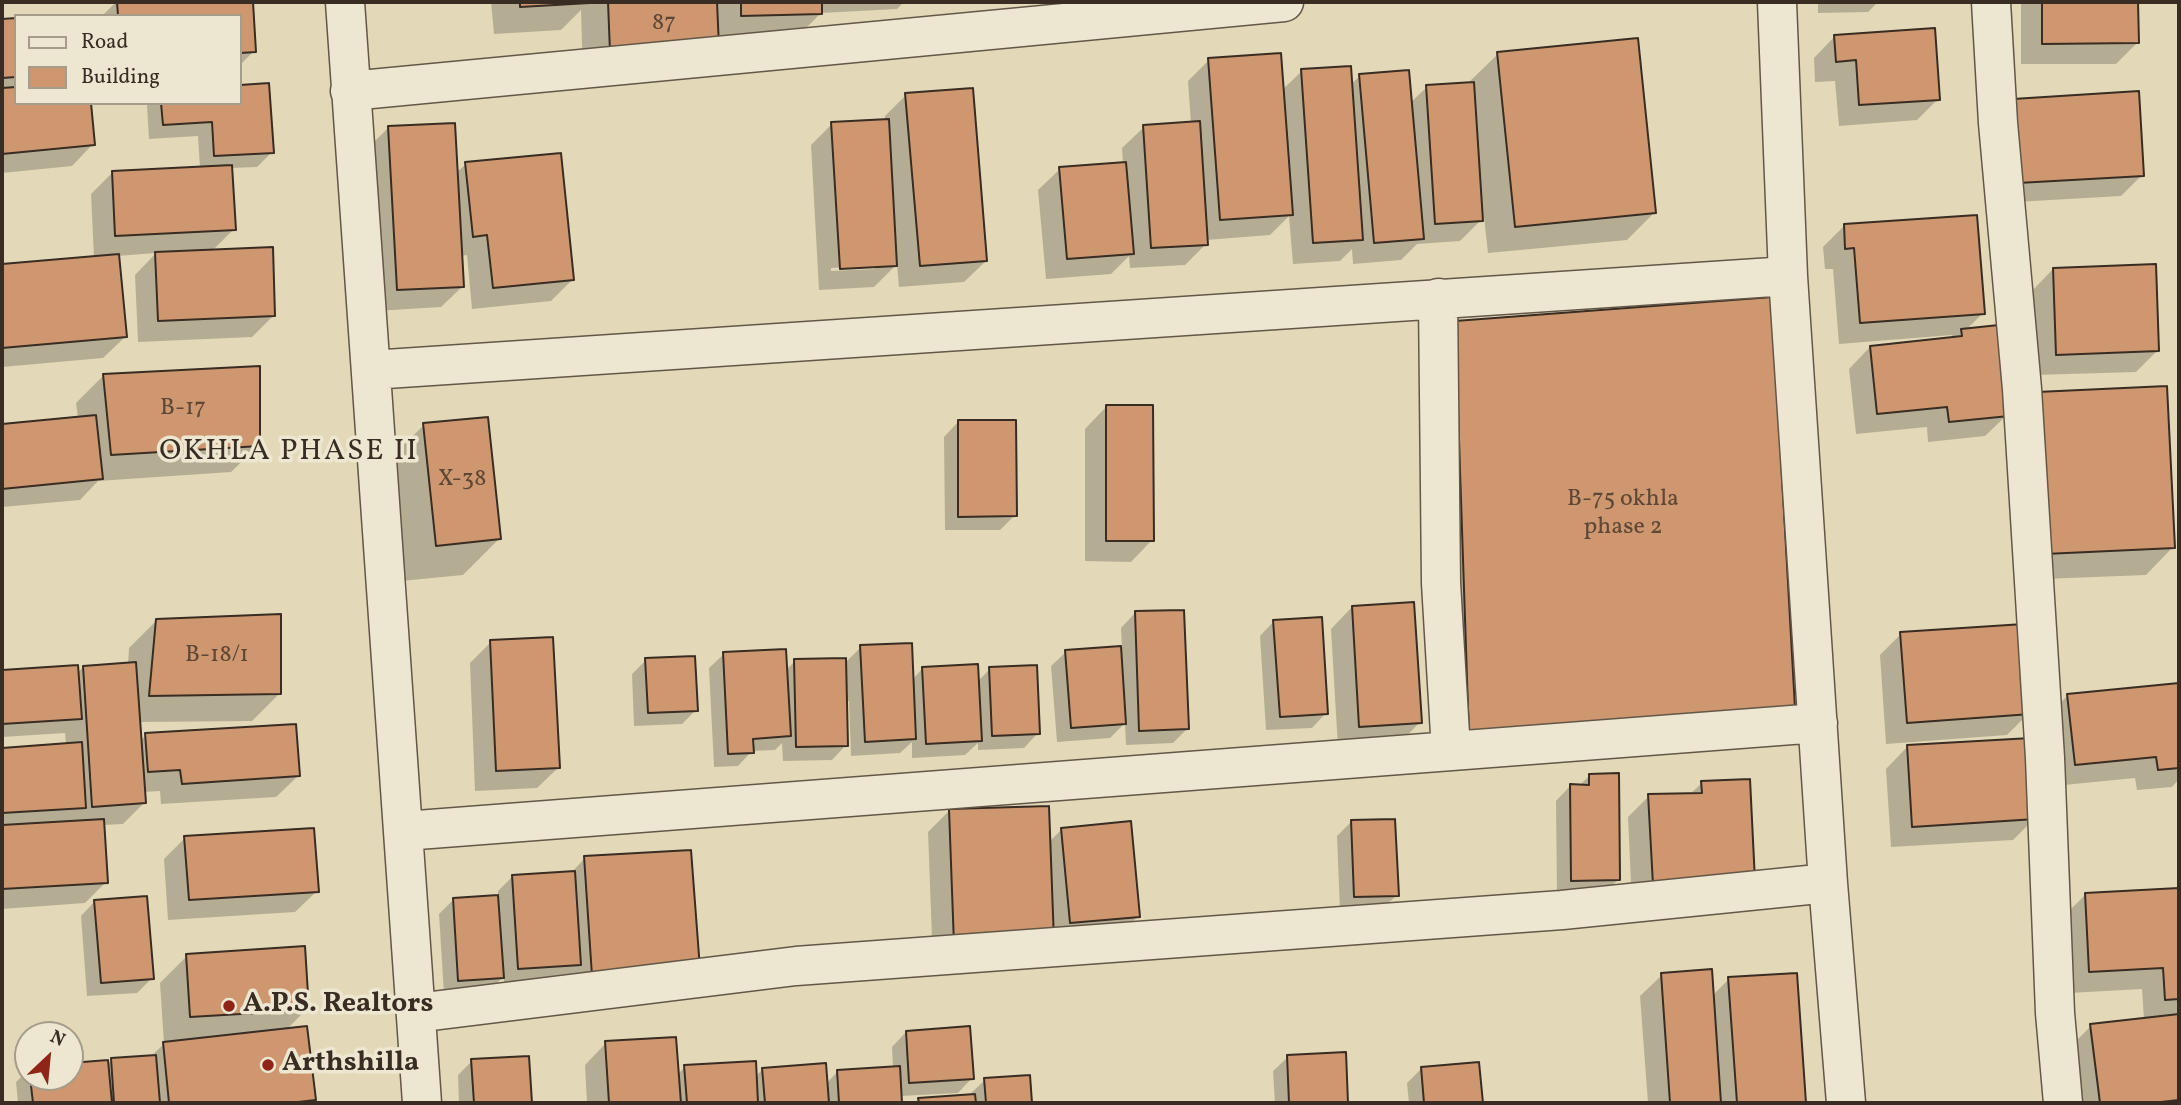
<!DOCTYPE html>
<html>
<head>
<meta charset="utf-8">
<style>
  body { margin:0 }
  #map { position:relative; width:2181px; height:1105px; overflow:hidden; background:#e3d9b8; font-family:Vollkorn,serif }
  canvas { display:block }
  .frame { position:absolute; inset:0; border:4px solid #382c23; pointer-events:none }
  .legend { position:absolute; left:14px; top:14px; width:228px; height:91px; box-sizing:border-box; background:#ede6d1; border:2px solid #a59c8b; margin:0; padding:9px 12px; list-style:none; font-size:21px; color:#382c23 }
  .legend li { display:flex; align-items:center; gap:14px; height:35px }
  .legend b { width:35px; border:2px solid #a59c8b }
  .north { position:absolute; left:14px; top:1021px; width:70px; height:70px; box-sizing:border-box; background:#ede6d1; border:2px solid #a59c8b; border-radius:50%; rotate:26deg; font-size:19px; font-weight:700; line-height:28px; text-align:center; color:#382c23 }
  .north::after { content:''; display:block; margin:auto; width:24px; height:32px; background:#8f2418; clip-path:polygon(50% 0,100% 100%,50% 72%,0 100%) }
</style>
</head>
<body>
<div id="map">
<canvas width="2181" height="1105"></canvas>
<div class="frame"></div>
<ul class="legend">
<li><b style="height:9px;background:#ede6d1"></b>Road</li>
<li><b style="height:19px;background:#ce976f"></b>Building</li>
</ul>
<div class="north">N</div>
</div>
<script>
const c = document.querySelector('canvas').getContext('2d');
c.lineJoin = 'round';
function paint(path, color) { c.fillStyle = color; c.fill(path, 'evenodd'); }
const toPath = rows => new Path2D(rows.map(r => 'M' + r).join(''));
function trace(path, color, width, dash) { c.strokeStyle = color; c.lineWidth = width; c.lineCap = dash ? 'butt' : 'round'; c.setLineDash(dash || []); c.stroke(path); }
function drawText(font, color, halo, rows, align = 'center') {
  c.font = font + ' Vollkorn,serif'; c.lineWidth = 7; c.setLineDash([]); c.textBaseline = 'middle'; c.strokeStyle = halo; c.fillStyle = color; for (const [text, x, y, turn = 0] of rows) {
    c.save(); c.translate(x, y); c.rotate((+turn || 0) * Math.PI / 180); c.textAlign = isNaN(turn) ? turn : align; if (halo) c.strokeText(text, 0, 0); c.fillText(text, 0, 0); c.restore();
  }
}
paint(toPath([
  [116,2,251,2,254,51,240,65,240,16,102,16],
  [491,2,904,2,897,9,821,13,793,41,583,78,581,10,561,30,494,34],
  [1818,2,1878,2,1868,12,1818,13],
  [2023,2,2137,2,2137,43,2116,64,2021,64,2021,4],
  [16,20,16,103,93,144,72,166,2,173,2,21],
  [1835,36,1938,99,1917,120,1839,126,1835,81,1815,82,1814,58],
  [1498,54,1654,213,1627,240,1488,253,1484,217,1460,241,1417,244,1401,260,1353,264,1352,249,1340,261,1293,264,1289,216,1270,235,1206,240,1206,244,1185,265,1130,268,1129,256,1111,274,1046,279,1038,190,1060,169,1123,164,1122,148,1144,127,1191,124,1188,81,1209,60,1282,90,1302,71,1350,85,1360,76,1410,103,1427,87,1471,84,1470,81],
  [267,85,272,152,257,167,230,168,234,229,212,251,274,315,252,337,138,342,135,275,156,253,117,256,125,337,103,358,2,367,2,266,94,258,91,194,112,173,200,168,198,136,149,139,147,106,149,103,240,103,240,87],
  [906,95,986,261,964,282,899,287,897,264,874,287,819,290,811,145,832,124,885,121,885,116],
  [875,266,875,269,831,271,831,268],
  [1993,122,2142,175,2121,196,1998,203],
  [388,128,456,173,466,164,572,280,551,301,472,309,467,255,461,256,463,286,441,307,376,311,367,149],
  [1844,226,1983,313,1966,330,2007,415,1985,436,1928,442,1927,427,1856,434,1849,369,1870,347,1953,339,1952,335,1839,344,1833,269,1825,269,1823,247],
  [2053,269,2157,351,2136,372,2035,375,2032,291],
  [1770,299,1449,759,1455,323],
  [103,376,259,445,231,472,98,481,80,500,2,507,2,426,78,418,76,403],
  [2166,388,2173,547,2146,575,2018,580],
  [1106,407,1152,540,1131,562,1085,561,1085,429],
  [958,422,1015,515,1000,530,945,530,944,437],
  [424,425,499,539,463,575,401,581,387,461],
  [1352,607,1420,722,1399,744,1338,748,1331,629],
  [1135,613,1187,729,1173,743,1126,745,1125,723,1110,738,1057,742,1051,666,1066,652,1122,648,1121,628],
  [156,621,279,694,252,721,139,722,140,741,146,735,298,776,276,797,161,804,160,791,143,792,144,803,123,824,102,825,106,882,85,903,2,909,2,749,66,745,65,733,2,737,2,672,76,667,77,674,83,667,128,665,129,648],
  [1274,621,1326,713,1312,728,1266,730,1260,636],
  [1901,634,2029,713,2007,735,1886,744,1880,655],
  [491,642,559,767,537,788,475,791,470,663],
  [861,647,912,680,923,668,977,682,990,669,1038,733,1024,748,978,750,978,743,965,755,912,758,912,742,900,753,851,756,849,701,845,701,846,745,832,760,783,761,782,743,775,750,752,751,738,766,714,767,709,668,724,654,786,670,795,661,844,664],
  [646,660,696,710,682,724,634,726,632,674],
  [2179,684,2179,779,2172,787,2137,790,2135,778,2054,786,2047,717,2068,695],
  [1907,747,2034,819,2013,840,1891,847,1886,769],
  [1590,775,1618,880,1603,894,1557,894,1556,801,1570,786,1579,786],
  [1748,781,1632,906,1628,817,1649,796,1689,795,1702,783],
  [949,811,1049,842,1062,829,1138,916,1117,937,933,965,928,832],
  [1351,822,1397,895,1382,909,1340,911,1337,836],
  [185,838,317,891,295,912,168,920,164,859],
  [585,858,698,968,572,996,570,974,565,979,504,983,504,976,488,992,444,994,439,914,453,900,498,897,498,891,512,877,571,873],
  [2179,889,2179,1103,2077,1103,2070,1047,2091,1026,2144,1020,2142,989,2069,993,2064,916,2085,895],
  [95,901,152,978,137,993,87,996,81,916],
  [187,956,307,1009,286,1030,314,1100,310,1103,18,1103,16,1082,28,1070,28,1077,70,1077,70,1065,107,1065,112,1060,150,1057,164,1044,160,983],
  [1662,975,1712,996,1729,979,1795,975,1805,1103,1648,1103,1640,996],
  [906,1032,972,1078,958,1093,900,1096,901,1103,587,1103,585,1065,606,1043,677,1075,685,1067,755,1077,763,1069,826,1084,838,1071,893,1068,892,1047],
  [1344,1054,1347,1103,1275,1103,1273,1071,1288,1057],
  [527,1058,531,1103,459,1103,458,1075,472,1061],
  [1478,1064,1481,1103,1409,1103,1407,1083,1421,1069],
  [1028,1077,1030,1103,915,1103,919,1099,970,1094,985,1080]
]), '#0003');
const building = toPath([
  [117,2,253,2,256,52,240,53,240,16,118,16,117,2],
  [520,2,590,2,590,3,520,7,520,2],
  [608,2,717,2,719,47,610,52,608,2],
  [741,2,822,2,822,14,741,16,741,2],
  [2042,2,2138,2,2139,43,2042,44,2042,2],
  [16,18,16,77,2,78,2,19,16,18],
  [1935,28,1940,100,1859,105,1856,60,1836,62,1834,35,1935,28],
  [1638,38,1656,213,1515,227,1497,52,1638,38],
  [1281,53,1293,215,1220,220,1208,58,1281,53],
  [1351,66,1363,240,1313,243,1301,69,1351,66],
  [1409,70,1424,239,1374,243,1359,74,1409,70],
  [1474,82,1483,221,1435,224,1426,85,1474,82],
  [269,83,274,153,214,156,212,122,163,125,161,103,240,103,240,85,269,83],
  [16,87,16,103,91,103,95,145,2,154,2,88,16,87],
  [973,88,987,261,920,266,905,93,973,88],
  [2139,91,2144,176,2018,183,2013,99,2139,91],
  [889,119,897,266,840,269,831,122,889,119],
  [1200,121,1208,245,1151,248,1143,125,1200,121],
  [455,123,464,287,397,290,388,126,455,123],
  [561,153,574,280,493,288,487,235,473,237,465,162,561,153],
  [1126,162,1134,254,1067,259,1059,167,1126,162],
  [232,165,236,230,115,236,112,171,232,165],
  [1977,215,1985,314,1860,323,1854,248,1845,249,1844,224,1977,215],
  [273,247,275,316,158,321,155,252,273,247],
  [119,254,127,337,2,348,2,264,119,254],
  [2156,264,2159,351,2056,355,2053,268,2156,264],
  [1772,297,1795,708,1469,738,1455,321,1772,297],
  [1999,325,2009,416,1949,422,1947,407,1877,414,1870,346,1962,336,1961,329,1999,325],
  [260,366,260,446,111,455,103,374,260,366],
  [2167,386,2175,548,2045,554,2037,392,2167,386],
  [1106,405,1153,405,1154,541,1106,541,1106,405],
  [96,415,103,479,2,489,2,424,96,415],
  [488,417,501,539,436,546,423,423,488,417],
  [958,420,1016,420,1017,516,958,517,958,420],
  [1414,602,1422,723,1359,727,1352,606,1414,602],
  [1184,610,1189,729,1139,731,1135,611,1184,610],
  [281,614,281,694,149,696,156,619,281,614],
  [1322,617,1328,714,1280,717,1273,620,1322,617],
  [2024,624,2031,714,1907,723,1900,632,2024,624],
  [553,637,560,768,496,771,490,640,553,637],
  [912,643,916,739,865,742,860,645,912,643],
  [1121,646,1126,724,1071,728,1065,650,1121,646],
  [786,649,791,736,753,739,754,753,728,754,723,652,786,649],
  [695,656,698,711,648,713,645,658,695,656],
  [846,658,848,746,796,747,794,659,846,658],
  [136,662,146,803,92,807,83,666,136,662],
  [978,664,982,741,926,744,922,667,978,664],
  [78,665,82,719,2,724,2,670,78,665],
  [1037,665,1040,734,992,736,989,667,1037,665],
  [2179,683,2179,768,2158,770,2156,757,2075,765,2067,694,2179,683],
  [296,724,300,776,182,784,180,770,148,772,145,733,296,724],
  [2031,738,2036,819,1912,827,1907,745,2031,738],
  [82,742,86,808,2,813,2,748,82,742],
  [1619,773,1620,880,1571,881,1570,784,1589,785,1589,774,1619,773],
  [1750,779,1755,881,1653,885,1648,794,1702,793,1701,781,1750,779],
  [1049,806,1054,941,954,945,949,809,1049,806],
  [104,819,108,883,2,889,2,825,104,819],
  [1395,819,1399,896,1354,897,1351,820,1395,819],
  [1131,821,1140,917,1070,923,1061,828,1131,821],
  [314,828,319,892,189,900,184,836,314,828],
  [691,850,700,969,592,976,584,856,691,850],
  [575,871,581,965,518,969,512,875,575,871],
  [2179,888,2179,999,2165,1000,2163,968,2089,972,2085,893,2179,888],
  [498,895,504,978,458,981,453,898,498,895],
  [147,896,154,979,101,983,94,900,147,896],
  [305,946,309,1010,190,1017,186,954,305,946],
  [1712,969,1721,1103,1670,1103,1661,973,1712,969],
  [1797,973,1806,1103,1737,1103,1728,977,1797,973],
  [2179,1014,2179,1100,2152,1103,2100,1103,2090,1024,2179,1014],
  [307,1026,316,1100,289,1103,169,1103,163,1042,307,1026],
  [970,1026,974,1079,909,1083,906,1031,970,1026],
  [676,1037,681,1103,609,1103,605,1041,676,1037],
  [1346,1052,1348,1103,1289,1103,1287,1055,1346,1052],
  [156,1055,160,1103,114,1103,111,1058,156,1055],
  [529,1056,532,1103,474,1103,471,1059,529,1056],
  [108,1060,112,1103,33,1103,30,1077,70,1077,70,1063,108,1060],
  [756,1061,758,1103,687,1103,684,1065,756,1061],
  [1479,1062,1483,1103,1424,1103,1421,1067,1479,1062],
  [826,1063,829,1103,765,1103,762,1068,826,1063],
  [900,1066,902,1103,839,1103,837,1070,900,1066],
  [1030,1075,1032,1103,986,1103,984,1078,1030,1075],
  [975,1094,976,1103,919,1103,918,1098,975,1094]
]);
paint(building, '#ce976f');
trace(building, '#382c23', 2);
const street = toPath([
  [345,2,422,1103],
  [1777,2,1788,276,1828,883,1846,1103],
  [1991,2,1998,123,2022,389,2045,758,2055,1013,2063,1103],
  [350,91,1284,2],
  [1438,298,1441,583,1451,751],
  [371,370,1788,276],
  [404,831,1818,723],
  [416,1013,796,966,1562,910,1828,883]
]);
trace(street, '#635748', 41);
trace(street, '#ede6d1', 38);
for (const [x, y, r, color] of [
  [229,1006,7,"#8f2418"],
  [268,1065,7,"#8f2418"]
]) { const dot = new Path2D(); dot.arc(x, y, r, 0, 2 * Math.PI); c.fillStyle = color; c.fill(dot); trace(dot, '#ede6d1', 2.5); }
drawText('24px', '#5e4736', null, [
  ["87",664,25],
  ["B-17",183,410],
  ["X-38",462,481],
  ["B-75 okhla",1623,501],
  ["phase 2",1623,529],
  ["B-18/1",217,657]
]);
drawText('bold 28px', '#382c23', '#ede6d1', [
  ["A.P.S. Realtors",243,1006],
  ["Arthshilla",282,1065]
], 'left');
c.letterSpacing = '2px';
drawText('30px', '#382c23', '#ede6d1', [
  ["OKHLA PHASE II",289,453]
]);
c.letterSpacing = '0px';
</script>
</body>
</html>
